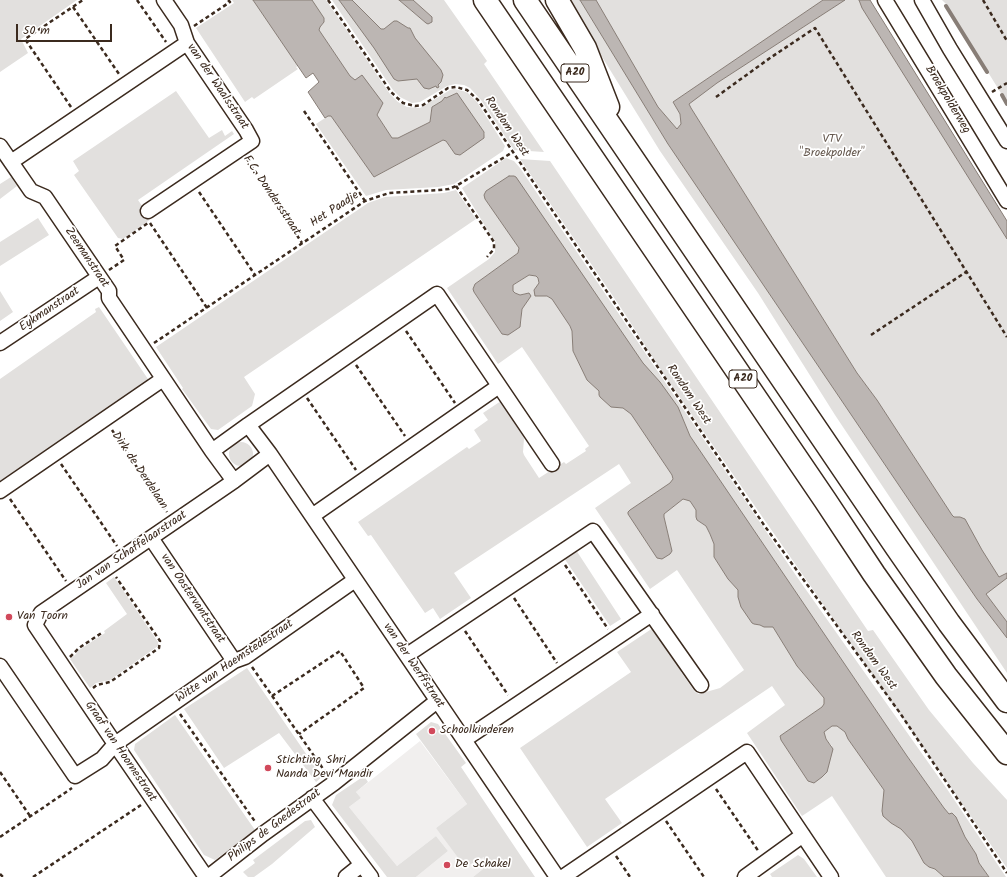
<!DOCTYPE html>
<html>
<head>
<meta charset="utf-8">
<style>
  body { margin:0 }
  #map { position:relative; width:1007px; height:877px; overflow:hidden; background:#fff; font-family:Kalam,sans-serif }
  canvas { display:block }
  .scale { position:absolute; left:16px; top:24px; width:96px; height:18px; box-sizing:border-box; border:2px solid #3b2a1e; border-top:0; padding-left:5px; font-size:12px; line-height:14px; white-space:nowrap; color:#3b2a1e; -webkit-text-stroke:3px #fff; paint-order:stroke }
</style>
</head>
<body>
<div id="map">
<canvas width="1007" height="877"></canvas>
<div class="scale">50 m</div>
</div>
<script>
const c = document.querySelector('canvas').getContext('2d');
c.lineJoin = 'round';
function paint(path, color) { c.fillStyle = color; c.fill(path, 'evenodd'); }
const toPath = rows => new Path2D(rows.map(r => 'M' + r).join(''));
function trace(path, color, width, dash) { c.strokeStyle = color; c.lineWidth = width; c.lineCap = dash ? 'butt' : 'round'; c.setLineDash(dash || []); c.stroke(path); }
function drawText(font, color, halo, rows, align = 'center') {
  c.font = font + ' Kalam,sans-serif'; c.lineWidth = 3.5; c.setLineDash([]); c.textBaseline = 'middle'; c.strokeStyle = halo; c.fillStyle = color; for (const [text, x, y, turn = 0] of rows) {
    c.save(); c.translate(x, y); c.rotate((+turn || 0) * Math.PI / 180); c.textAlign = isNaN(turn) ? turn : align; if (halo) c.strokeText(text, 0, 0); c.fillText(text, 0, 0); c.restore();
  }
}
paint(toPath([
  [420,741,467,804,436,828,476,860,484,857,483,869,473,877,416,877,448,851,436,836,397,866,349,807,361,798,356,792]
]), '#f1efee');
paint(toPath([
  [0,0,77,0,21,39,28,53,0,72],
  [232,0,253,0,298,66,296,67,298,69,254,99,252,97,245,102,196,28,234,3],
  [312,0,326,0,390,94,398,102,407,107,420,108,450,90,454,89,463,91,468,93,477,102,505,146,503,151,454,184,438,187,386,190,366,196,316,124,328,116,331,116,374,177,443,140,446,141,455,154,460,155,485,134,457,93,446,98,445,97,442,101,432,107,430,122,398,138,392,138,355,80,350,76,319,30,320,27,324,22,324,18],
  [332,0,399,0,426,23,432,17,413,0,444,0,487,61,484,64,544,152,514,150,481,100,470,88,464,85,455,84,447,86,420,102,412,103,400,97,393,90],
  [567,0,580,0,668,144,919,515,977,599,1007,638,1007,673,835,415,758,293,660,151],
  [596,0,823,0,673,102,680,114,681,125,677,129,658,107],
  [845,0,859,0,862,8,1007,239,1007,573,999,577,960,517,954,517,952,515,877,400,857,373,691,108,689,103,717,83],
  [942,0,1007,0,1007,103,946,4],
  [176,91,209,138,222,130,225,136,232,131,234,134,138,200,151,219,123,239,118,238,74,175,79,171,73,161],
  [506,158,514,161,520,168,797,577,947,789,1006,877,989,877,979,863,976,854,965,837,907,756,690,436,678,407,660,382,643,363,514,176,485,199,519,248,518,253,475,284,473,289,474,292,502,334,521,324,522,309,526,303,528,293,520,295,515,293,513,291,513,285,529,275,536,276,538,278,539,285,534,290,552,299,570,326,572,331,573,351,587,380,596,387,599,391,599,395,608,404,627,409,631,414,672,475,672,482,630,510,628,512,628,514,657,558,672,551,664,517,664,514,683,499,690,501,696,510,697,520,706,526,710,534,714,544,714,557,728,579,738,590,738,597,752,623,754,624,773,627,797,666,824,698,824,704,822,707,783,734,780,738,808,781,832,746,826,739,824,732,832,726,837,726,845,732,848,739,884,790,891,823,901,829,912,841,924,863,929,867,935,869,944,877,886,877,832,796,802,816,747,733,785,705,772,686,605,799,622,823,587,847,520,748,631,672,617,652,653,628,679,661,681,672,695,692,699,694,720,688,744,670,677,570,650,589,595,508,631,483,619,464,454,573,471,598,440,619,433,608,425,613,371,535,368,536,358,522,467,447,469,449,481,441,474,430,488,420,483,413,501,401,523,433,524,439,523,452,524,455,539,478,564,462,566,464,586,451,585,449,589,446,522,347,498,364,447,288,489,259,495,252,495,242,462,188],
  [520,159,550,161,868,631,873,630,929,710,973,763,1007,800,1007,868,761,515,659,367,621,308],
  [11,177,17,186,0,199,0,184],
  [456,190,476,219,244,377,255,394,252,406,218,430,211,429,182,389,183,388,156,347,368,203,385,197,444,193],
  [38,218,49,235,0,266,0,242],
  [0,291,13,312,0,321],
  [99,307,150,382,0,483,0,379,96,312,95,309],
  '229 454a12 12 0 1 1 24 0a12 12 0 1 1-24 0Z',
  [576,550,621,619,610,626,564,558],
  [114,577,158,642,158,646,110,680,96,683,90,688,70,659,75,655,79,650,105,633,104,631,127,614,106,583],
  [1007,578,1007,622,986,594,986,592],
  [247,668,322,777,316,782,279,733,224,768,184,709],
  [175,715,255,830,215,860,204,855,134,750,135,744],
  [431,722,438,724,466,763,461,767,535,877,473,877,483,869,484,857,465,867,436,828,467,804,416,734],
  [364,776,368,782,356,792,361,798,349,807,397,866,436,836,448,851,416,877,387,877,332,805,336,795],
  [311,820,315,827,272,864,254,877,248,877,243,872,255,863,253,860,305,821],
  [798,855,804,859,817,877,772,877,770,874]
]), '#e2e0de');
const water = toPath([
  [253,0,312,0,324,18,324,22,320,27,319,30,350,76,355,80,362,75,383,103,377,115,392,138,398,138,430,122,432,107,442,101,445,97,446,98,457,93,484,132,484,138,460,155,455,154,446,141,443,140,374,177,331,116,328,116,325,118,308,92,319,82,313,73,306,78,253,0],
  [339,0,352,0,381,29,384,29,394,21,397,21,408,28,410,28,415,38,441,70,443,75,441,82,438,85,439,87,437,88,436,86,429,89,424,88,417,79,398,81,394,79,374,48,339,0],
  [399,0,413,0,432,17,432,22,428,24,426,23,399,0],
  [580,0,596,0,658,107,677,129,681,124,680,114,673,102,823,0,845,0,717,83,689,104,691,108,857,373,877,400,952,515,954,517,960,517,965,519,982,550,999,577,1007,573,1007,578,986,594,1007,622,1007,638,977,599,919,515,668,144,580,0],
  [859,0,870,0,1007,221,1007,239,862,8,859,0],
  [509,176,514,176,516,177,643,363,660,382,678,407,690,436,907,756,944,808,949,814,952,813,956,817,965,837,976,854,979,863,989,877,944,877,935,869,929,867,924,863,912,841,901,829,891,823,883,816,882,811,884,790,848,739,845,732,837,726,832,726,824,732,826,739,833,749,827,772,822,777,814,783,808,781,781,740,780,736,822,707,824,704,824,698,797,666,773,627,764,627,760,625,754,624,752,623,741,607,738,597,738,590,728,579,714,557,714,544,710,534,706,526,697,520,696,517,696,510,690,501,683,499,664,514,664,517,672,551,670,554,662,559,657,558,628,514,628,512,630,510,670,483,673,479,672,475,631,414,623,408,611,407,600,397,599,395,599,391,587,380,573,351,572,331,570,326,552,299,547,296,535,296,534,290,539,283,538,278,536,276,529,275,513,285,513,291,515,293,520,295,529,293,531,296,522,309,520,327,508,335,502,334,474,292,473,289,475,284,518,253,519,248,485,199,484,195,486,191,509,176]
]);
paint(water, '#bcb6b3');
trace(water, '#887e77', 1);
trace(toPath([
  [946,6,987,72],
  [1002,95,1007,104]
]), '#887e77', 4);
const minor = toPath([
  [885,0,1007,201],
  [922,0,950,49,1007,141],
  [0,146,31,191,45,197,109,291,109,298,212,451,234,481,270,454,248,425,212,451],
  [11,162,187,43],
  [148,211,252,141,246,130,187,43,181,25,164,0],
  [0,343,99,277],
  [248,425,437,294,552,464],
  [270,454,557,877],
  [0,491,163,379],
  [312,516,499,386],
  [151,538,234,661],
  [407,655,593,531,701,685],
  [0,666,75,776,102,759,115,744,234,661,245,657,355,580],
  [464,740,652,614],
  [312,798,371,877],
  [206,877,115,744,35,625,41,613,234,481],
  [208,877,263,834,334,783,437,701],
  [346,877,361,865],
  [563,877,747,752,831,877],
  [745,877,803,835]
]);
const motorway = toPath([
  [485,0,825,500,874,574,946,676,1007,753],
  [525,0,897,548,949,623,1007,701],
  [557,0,585,48,608,107]
]);
trace(minor, '#3b2a1e', 17);
trace(motorway, '#3b2a1e', 25);
trace(toPath([
  [137,0,166,42],
  [328,0,391,92,403,103,415,106,423,105,448,88,456,87,467,90,478,100,764,525,900,713,1007,873],
  [983,0,1007,41],
  [73,7,119,74],
  [194,26,230,2,228,0],
  [992,92,1007,83],
  [716,97,770,58,815,28,1007,337],
  [71,107,25,39,83,0],
  [304,111,365,201],
  [247,159,302,243],
  [456,186,494,242,494,249,487,257],
  [199,192,255,275],
  [150,223,207,308],
  [109,270,124,260,115,246,148,223],
  [406,331,455,403],
  [871,335,966,272],
  [154,343,365,201,389,193,439,190,449,189,456,186,513,152],
  [356,365,405,436],
  [307,398,356,470],
  [112,430,167,512],
  [61,464,117,546],
  [10,499,66,581],
  [565,565,608,629],
  [514,598,557,663],
  [465,631,508,695],
  [70,657,79,648,103,632],
  [252,667,326,773],
  [93,688,97,685,110,682,159,648,160,641,116,577],
  [272,696,340,651,364,688,299,734],
  [180,714,256,823],
  [0,772,30,816],
  [716,789,759,852],
  [666,821,704,877],
  [0,837,72,788],
  [616,856,630,877],
  [0,874,3,877],
  [33,877,141,805]
]), '#3b2a1e', 2.5, [4, 3]);
trace(minor, '#fff', 14);
trace(motorway, '#fff', 22);
for (const [x, y, r, color] of [
  [9,617,4,"#d1495b"],
  [432,731,4,"#d1495b"],
  [268,768,4,"#d1495b"],
  [447,865,4,"#d1495b"]
]) { const dot = new Path2D(); dot.arc(x, y, r, 0, 2 * Math.PI); c.fillStyle = color; c.fill(dot); trace(dot, '#fff', 1.5); }
for (const [x, y, w] of [
  [575,73,28],
  [743,379,28]
]) { const box = new Path2D(); box.roundRect(x - w / 2, y - 9, w, 18, 3); c.fillStyle = '#fff'; c.fill(box); trace(box, '#3b2a1e', 1); }
drawText('bold 11px', '#3b2a1e', null, [
  ["A20",575,73],
  ["A20",743,379]
]);
drawText('12px', '#3b2a1e', '#fff', [
  ["van der Waalsstraat",217,87,56],
  ["Broekpolderweg",947,100,59],
  ["Rondom West",506,127,56],
  ["F.C. Dondersstraat",271,196,56],
  ["Het Paadje",335,210,-33],
  ["Zeemanstraat",86,258,56],
  ["Eykmanstraat",50,310,-34],
  ["Rondom West",688,395,56],
  ["Dirk de Derdelaan",139,471,56],
  ["Jan van Schaffelaarstraat",132,551,-34],
  ["van Oostervantstraat",192,599,56],
  ["Rondom West",873,661,54],
  ["Witte van Haemstedestraat",235,662,-34],
  ["van der Werffstraat",413,666,56],
  ["Graaf van Hoornestraat",120,752,56],
  ["Philips de Goedestraat",275,826,-37]
]);
drawText('12px', '#65584e', '#fff', [
  ["VTV",832,140],
  ["\"Broekpolder\"",832,154]
]);
drawText('12px', '#3b2a1e', '#fff', [
  ["Van Toorn",17,617],
  ["Schoolkinderen",440,731],
  ["Stichting Shri",276,761],
  ["Nanda Devi Mandir",276,775],
  ["De Schakel",455,865]
], 'left');
</script>
</body>
</html>
